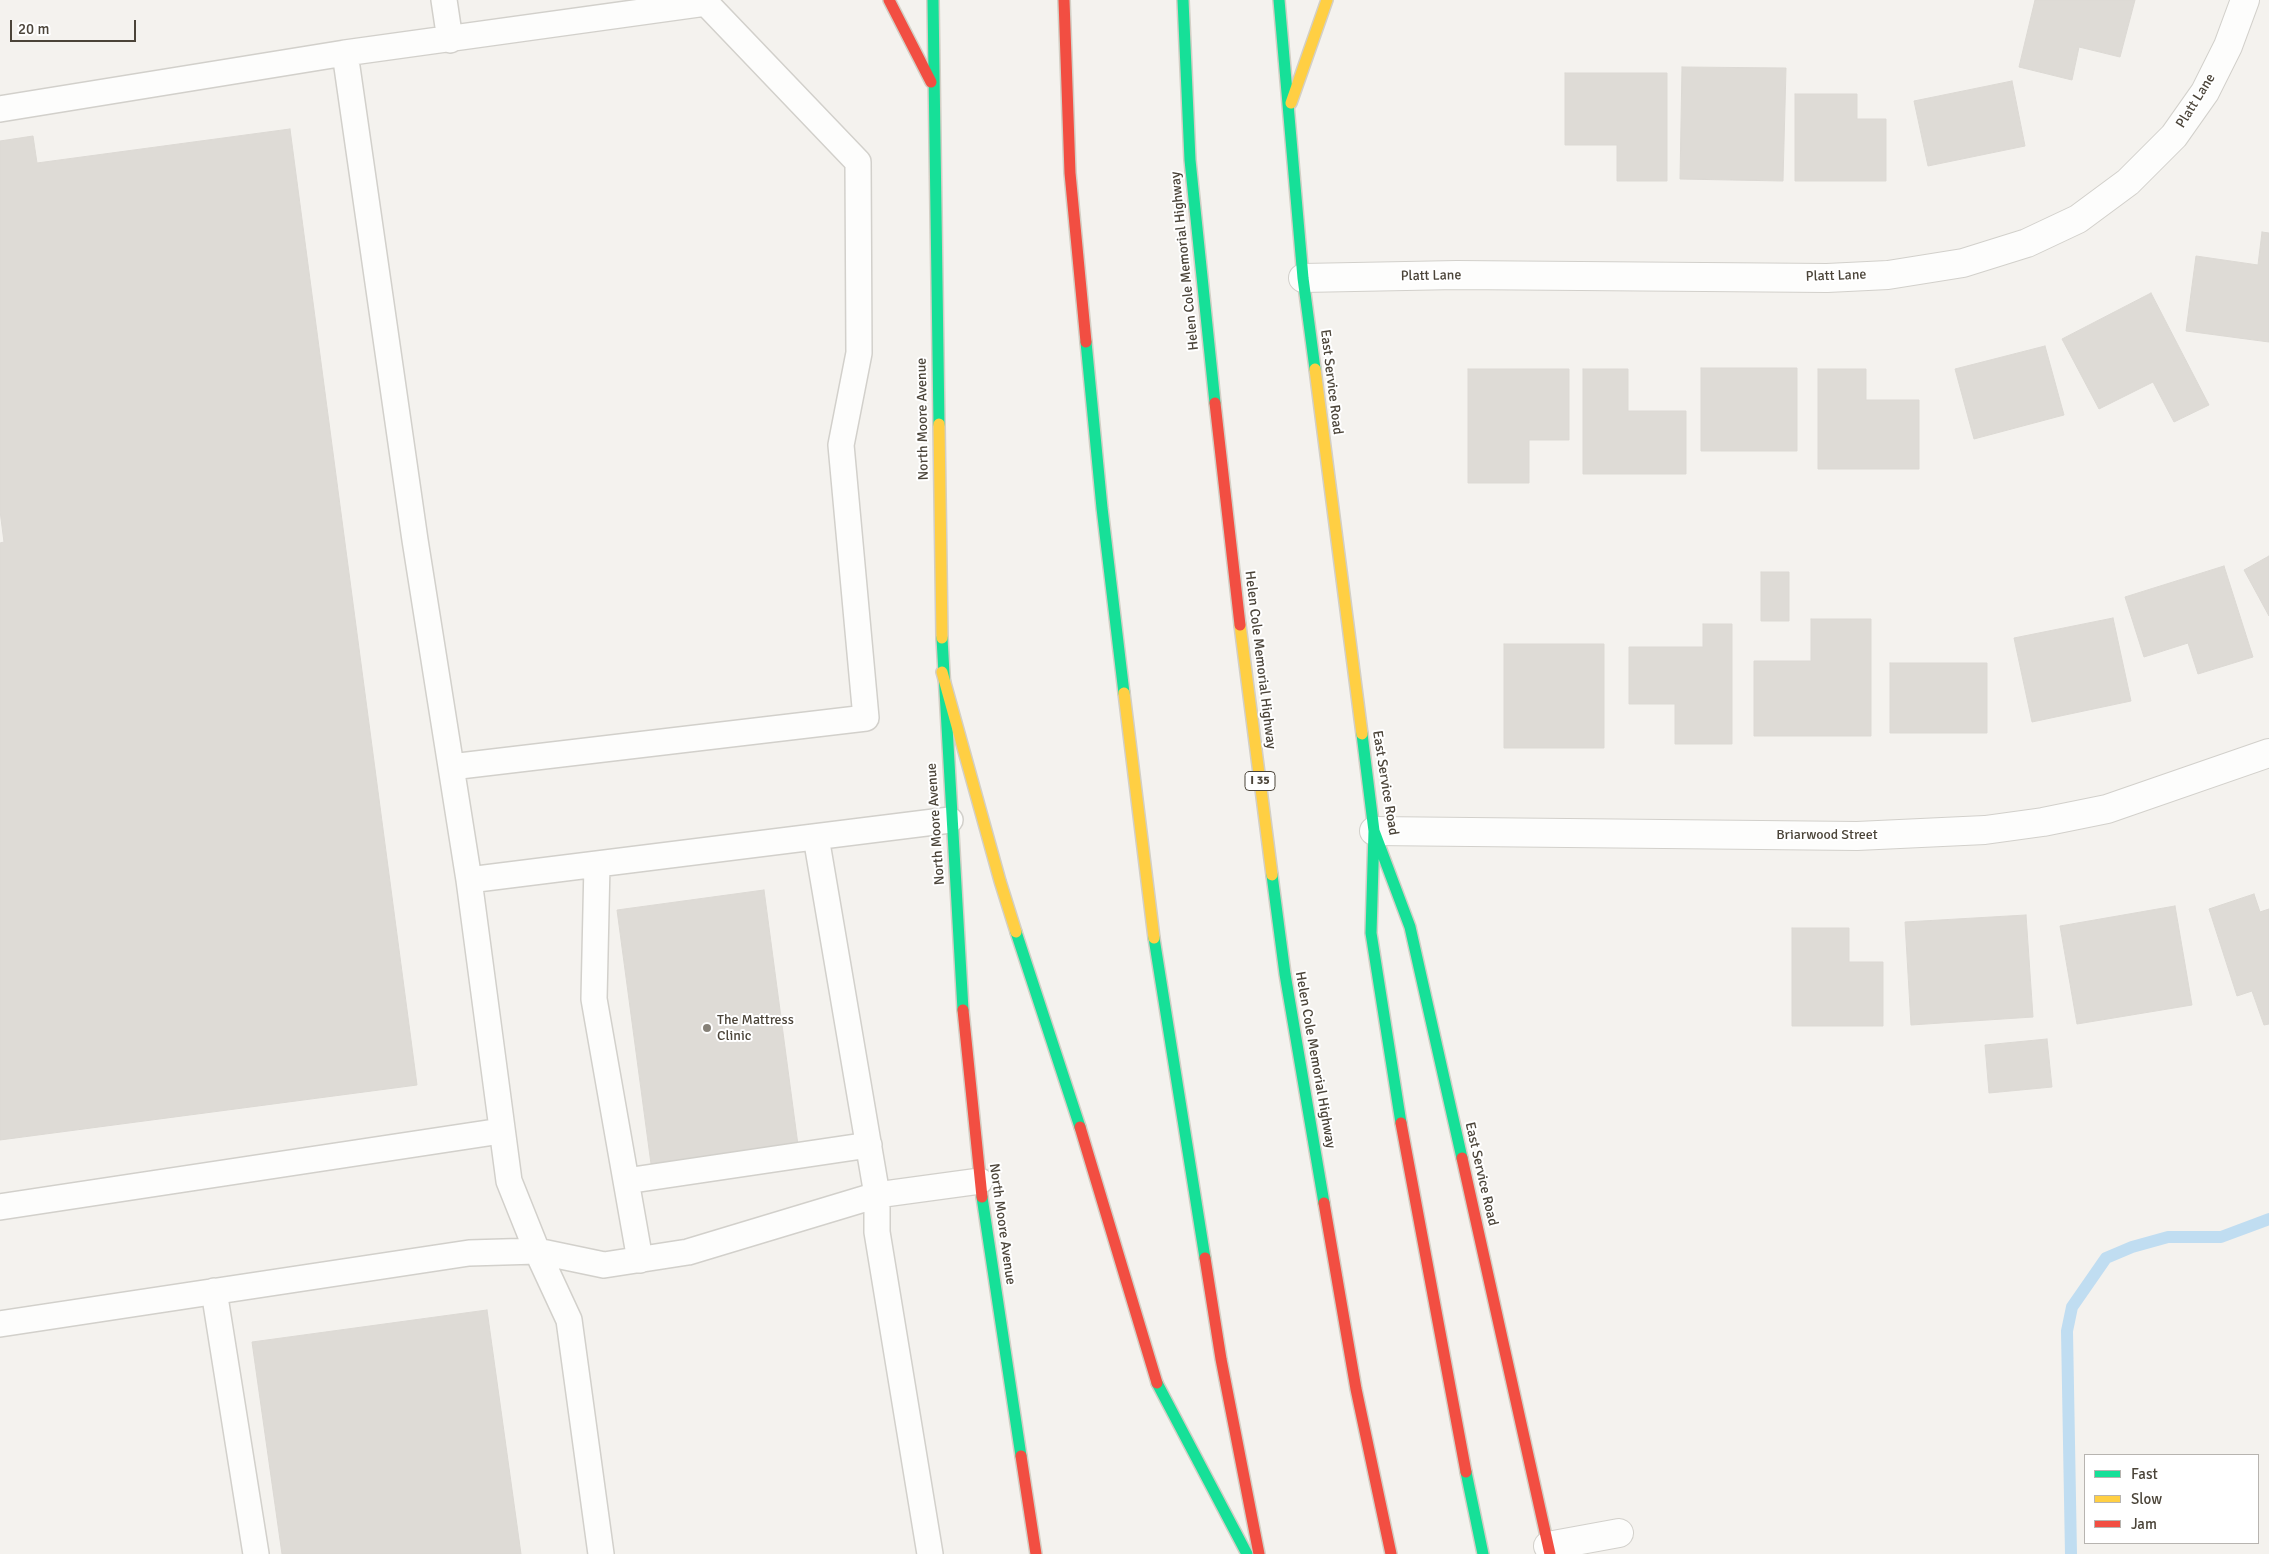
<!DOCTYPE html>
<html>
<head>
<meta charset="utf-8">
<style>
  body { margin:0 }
  #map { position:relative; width:2269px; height:1554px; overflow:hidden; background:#f4f2ee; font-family:Signika,sans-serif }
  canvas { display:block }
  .legend { position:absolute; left:2084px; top:1454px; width:175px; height:90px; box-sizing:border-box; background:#fff; border:1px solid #b7b4b0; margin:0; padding:6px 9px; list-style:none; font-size:15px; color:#4b4439 }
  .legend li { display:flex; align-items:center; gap:10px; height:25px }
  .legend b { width:25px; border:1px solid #b7b4b0 }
  .scale { position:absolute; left:10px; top:20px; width:126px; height:22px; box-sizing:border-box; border:2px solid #4b4439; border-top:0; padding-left:6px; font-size:15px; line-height:18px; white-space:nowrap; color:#4b4439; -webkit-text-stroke:4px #fff; paint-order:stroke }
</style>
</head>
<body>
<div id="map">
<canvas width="2269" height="1554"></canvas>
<ul class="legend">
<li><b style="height:6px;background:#16e098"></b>Fast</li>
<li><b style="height:6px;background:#ffcf43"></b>Slow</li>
<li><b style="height:6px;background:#f24e42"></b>Jam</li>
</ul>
<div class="scale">20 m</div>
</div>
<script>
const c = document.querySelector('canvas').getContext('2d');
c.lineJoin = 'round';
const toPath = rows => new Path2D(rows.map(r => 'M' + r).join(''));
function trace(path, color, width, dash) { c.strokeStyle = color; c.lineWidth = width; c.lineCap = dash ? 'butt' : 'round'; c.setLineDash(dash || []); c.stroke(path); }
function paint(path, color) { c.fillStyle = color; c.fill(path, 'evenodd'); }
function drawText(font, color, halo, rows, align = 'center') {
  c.font = font + ' Signika,sans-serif'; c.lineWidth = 4; c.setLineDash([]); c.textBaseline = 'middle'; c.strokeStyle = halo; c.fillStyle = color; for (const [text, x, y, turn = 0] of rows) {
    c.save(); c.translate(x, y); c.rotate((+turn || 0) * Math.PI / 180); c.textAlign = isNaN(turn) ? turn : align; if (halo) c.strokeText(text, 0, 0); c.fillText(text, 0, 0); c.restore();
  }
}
trace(toPath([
  [2071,1554,2067,1331,2072,1307,2106,1258,2132,1247,2168,1237,2221,1237,2269,1219]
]), '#c0ddf1', 12);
const building = toPath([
  [2035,0,2135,0,2120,57,2079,47,2072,80,2019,67,2035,0],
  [1682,67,1786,68,1783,181,1680,179,1682,67],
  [1565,73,1667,73,1667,181,1617,181,1617,145,1565,145,1565,73],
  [2012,81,2025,146,1928,166,1914,101,2012,81],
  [1795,94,1857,94,1857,119,1886,119,1886,181,1795,181,1795,94],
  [290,129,417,1085,0,1140,0,543,4,542,0,511,0,141,33,136,37,163,290,129],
  [2262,232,2269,233,2269,342,2186,331,2196,256,2258,265,2262,232],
  [2151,293,2209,405,2174,422,2153,382,2099,409,2062,339,2151,293],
  [2045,346,2064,415,1974,439,1955,369,2045,346],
  [1701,368,1797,368,1797,451,1701,451,1701,368],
  [1468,369,1569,369,1569,440,1529,440,1529,483,1468,483,1468,369],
  [1583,369,1628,369,1628,411,1686,411,1686,474,1583,474,1583,369],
  [1818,369,1866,369,1866,400,1919,400,1919,469,1818,469,1818,369],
  [2269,556,2269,616,2244,570,2269,556],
  [2224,566,2253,657,2198,674,2188,643,2144,657,2125,597,2224,566],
  [1761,572,1789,572,1789,621,1761,621,1761,572],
  [2113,618,2131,701,2032,722,2014,638,2113,618],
  [1811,619,1871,619,1871,736,1754,736,1754,661,1811,661,1811,619],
  [1703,624,1732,624,1732,744,1675,744,1675,704,1629,704,1629,647,1703,647,1703,624],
  [1504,644,1604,644,1604,748,1504,748,1504,644],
  [1890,663,1987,663,1987,733,1890,733,1890,663],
  [764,890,798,1145,651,1164,617,910,764,890],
  [2254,894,2260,912,2269,909,2269,1024,2264,1025,2252,991,2237,996,2209,909,2254,894],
  [2175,906,2192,1005,2077,1024,2060,926,2175,906],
  [2026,915,2033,1017,1911,1025,1905,922,2026,915],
  [1792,928,1849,928,1849,962,1883,962,1883,1026,1792,1026,1792,928],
  [2047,1039,2052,1087,1989,1093,1985,1045,2047,1039],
  [487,1310,521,1554,282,1554,252,1342,487,1310]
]);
paint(building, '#dedbd6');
trace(building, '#dcd9d4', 1);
const lane = toPath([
  [444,0,450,40],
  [345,53,706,3,858,162,859,353,841,445,866,718,451,767],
  [0,109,345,53,415,540,469,880,509,1181,537,1251,569,1320,601,1554],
  [816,837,877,1195,877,1232,930,1554],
  [597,864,594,999,640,1260],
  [469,880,950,820],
  [626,1181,869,1145],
  [0,1207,501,1131],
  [214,1291,256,1554],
  [0,1324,469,1253,537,1251,604,1265,688,1252,877,1195,980,1181]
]);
const street = toPath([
  [1303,278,1457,275,1827,278,1888,275,1963,263,2027,243,2078,219,2128,182,2174,136,2205,92,2228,46,2245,0],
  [1374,831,1857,836,1985,830,2043,822,2107,809,2269,753],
  [1548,1546,1619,1533]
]);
const fast = toPath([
  [933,0,939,424],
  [1183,0,1190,160,1215,403],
  [1279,0,1303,278,1315,369],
  [1086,342,1102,508,1124,693],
  [942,638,963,1010],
  [1362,734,1374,831,1410,927,1462,1158],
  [1374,831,1371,933,1401,1123],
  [1272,875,1285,974,1324,1203],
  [1016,932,1080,1127],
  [1154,938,1205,1258],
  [982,1197,1021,1456],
  [1157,1383,1247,1554],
  [1466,1472,1483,1554]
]);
const slow = toPath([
  [1291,103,1327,0],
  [1315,369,1362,734],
  [939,424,942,638],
  [1240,625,1272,875],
  [942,672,1000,881,1016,932],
  [1124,693,1154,938]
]);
const jam = toPath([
  [889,0,931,82],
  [1064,0,1070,173,1086,342],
  [1215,403,1240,625],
  [963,1010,982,1197],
  [1401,1123,1466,1472],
  [1080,1127,1157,1383],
  [1462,1158,1550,1554],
  [1324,1203,1356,1389,1391,1554],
  [1205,1258,1221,1359,1259,1554],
  [1021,1456,1036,1554]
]);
trace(lane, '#d2d0cb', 28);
trace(street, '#d2d0cb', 30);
trace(fast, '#d3cfc5', 14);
trace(slow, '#d3cfc5', 14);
trace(jam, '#d3cfc5', 14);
trace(lane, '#fdfdfc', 25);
trace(street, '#fdfdfc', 28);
trace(fast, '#16e098', 11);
trace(slow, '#ffcf43', 11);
trace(jam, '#f24e42', 11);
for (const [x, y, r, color] of [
  [707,1028,5,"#868178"]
]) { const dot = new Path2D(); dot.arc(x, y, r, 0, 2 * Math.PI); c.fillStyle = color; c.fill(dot); trace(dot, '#fff', 2); }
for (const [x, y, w] of [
  [1260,781,30]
]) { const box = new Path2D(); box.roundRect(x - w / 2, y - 9.5, w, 19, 4); c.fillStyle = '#fff'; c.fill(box); trace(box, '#4b4439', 1); }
drawText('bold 12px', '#4b4439', null, [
  ["I 35",1260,781]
]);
drawText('14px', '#4b4439', '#fff', [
  ["Platt Lane",2196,101,-58],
  ["Helen Cole Memorial Highway",1185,261,-96],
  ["Platt Lane",1431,276,-1],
  ["Platt Lane",1836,276,-2],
  ["East Service Road",1331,382,83],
  ["North Moore Avenue",923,419,-91],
  ["Helen Cole Memorial Highway",1260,660,83],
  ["East Service Road",1385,783,81],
  ["North Moore Avenue",936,824,-94],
  ["Briarwood Street",1827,835],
  ["Helen Cole Memorial Highway",1315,1060,80],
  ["East Service Road",1481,1174,77],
  ["North Moore Avenue",1002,1224,82]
]);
drawText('14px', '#4b4439', '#fff', [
  ["The Mattress",717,1020],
  ["Clinic",717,1036]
], 'left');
</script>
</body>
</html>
